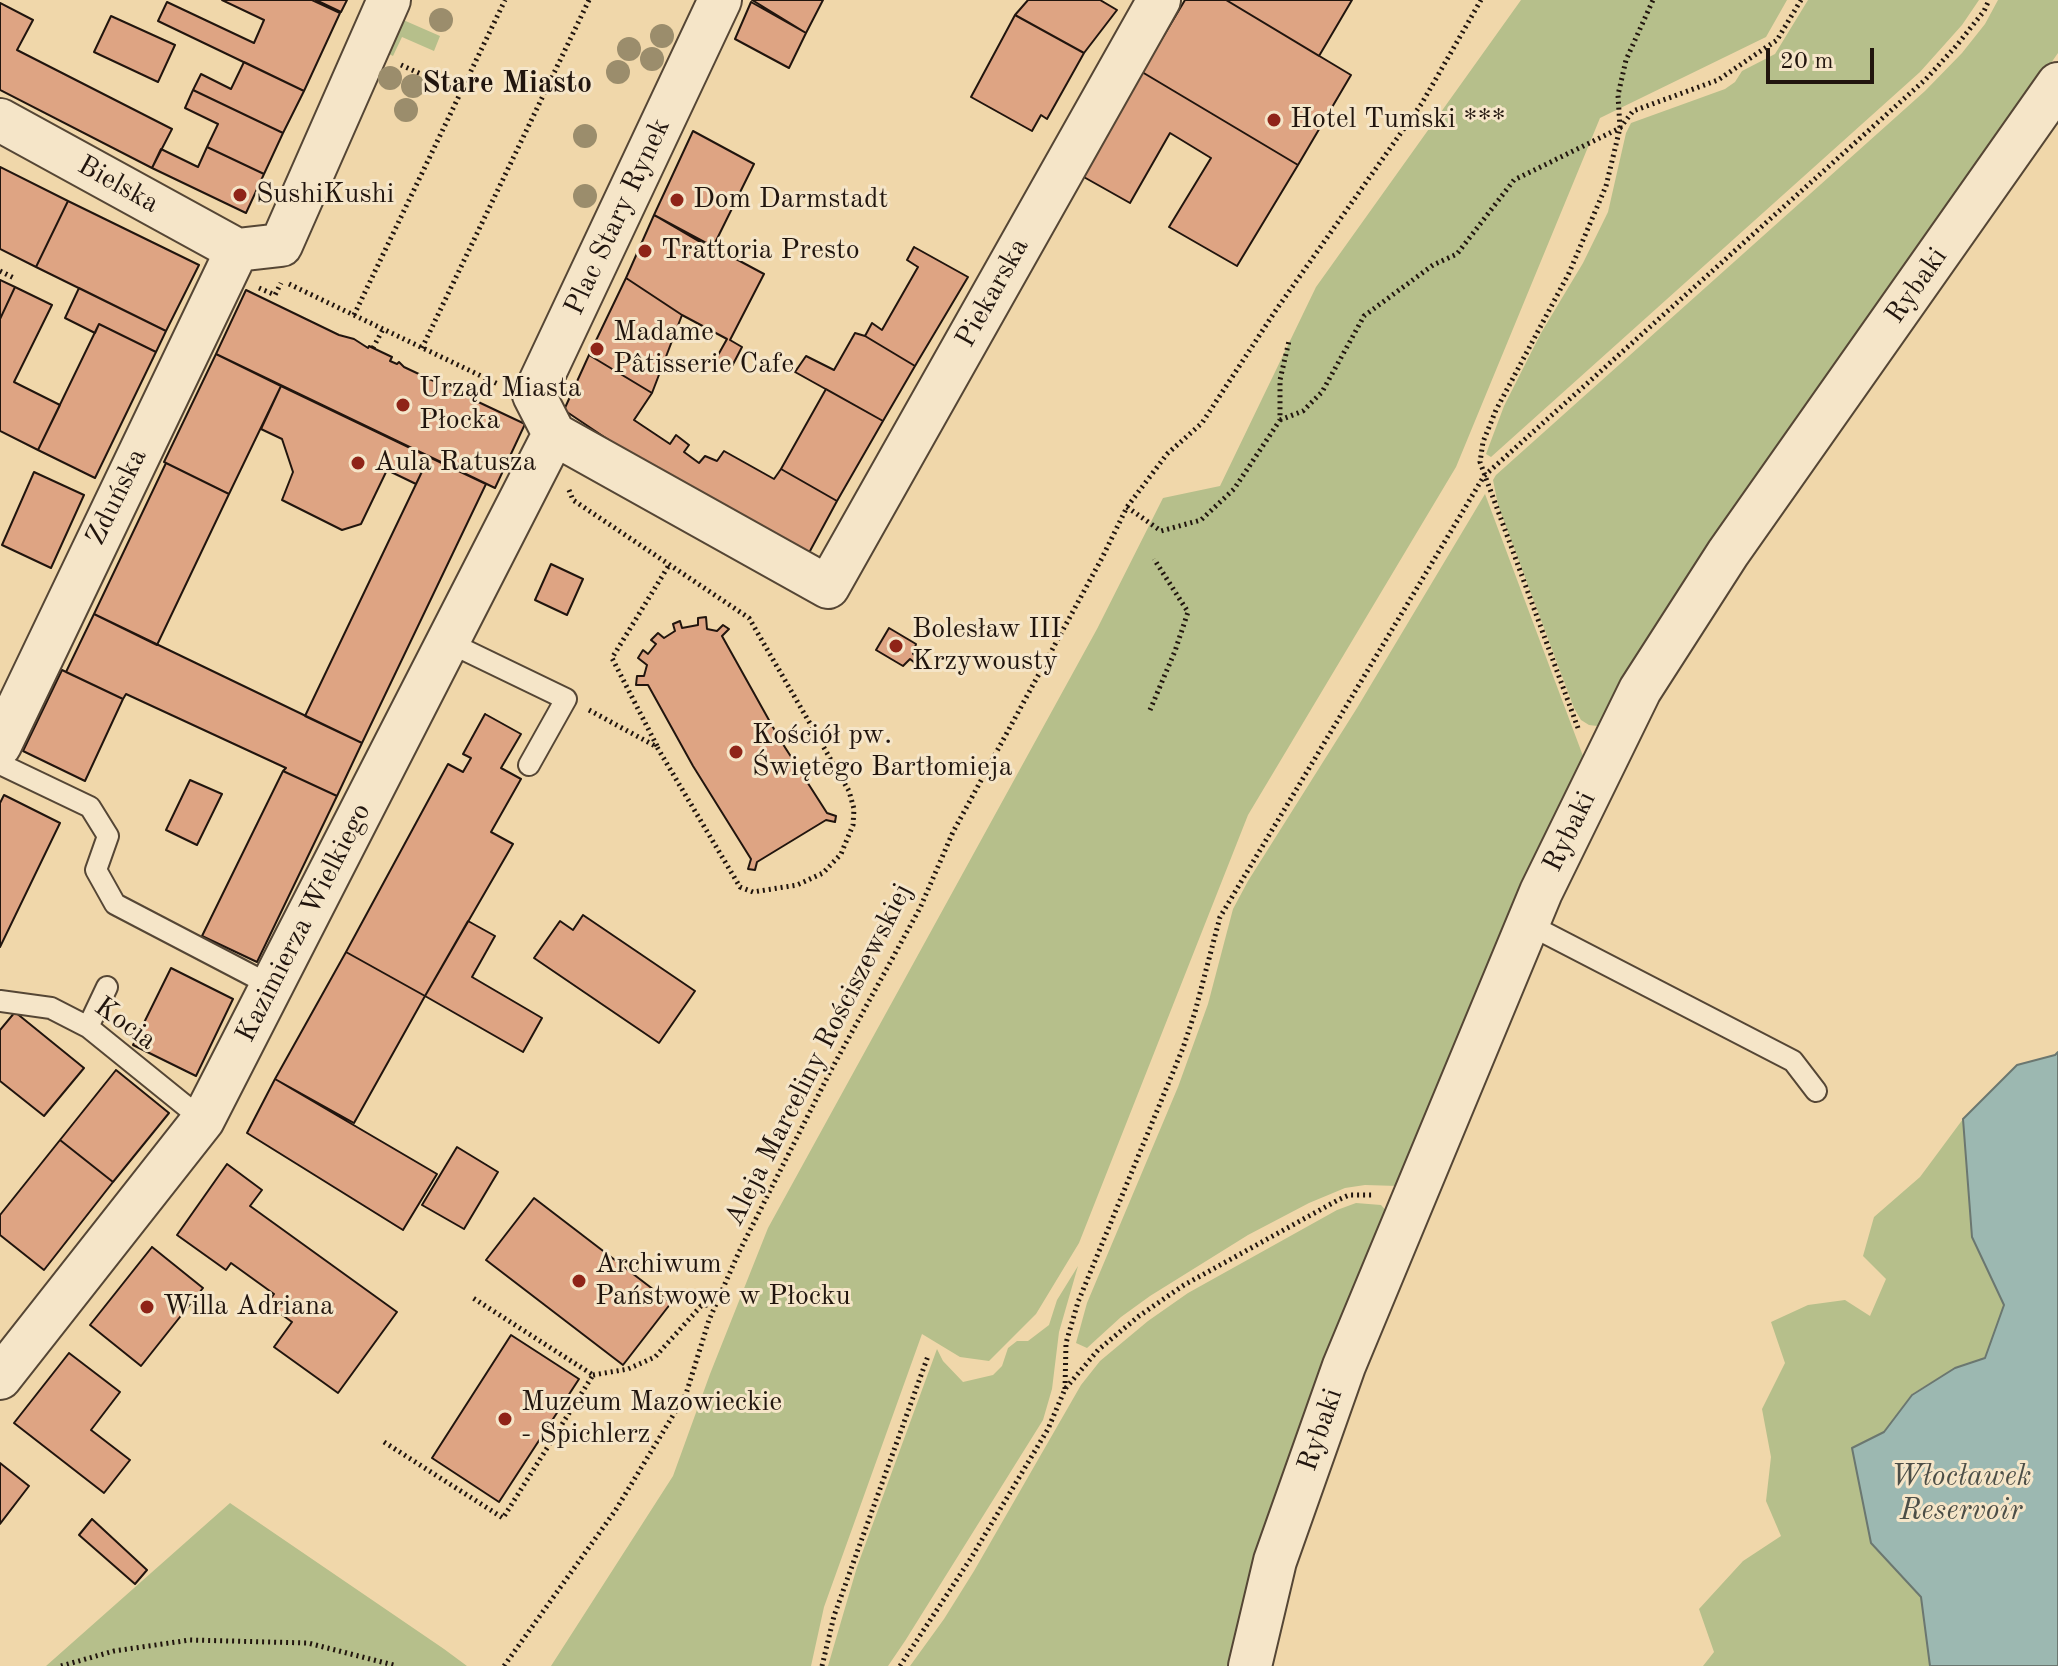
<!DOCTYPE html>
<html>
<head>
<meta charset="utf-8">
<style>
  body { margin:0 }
  #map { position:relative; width:2058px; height:1666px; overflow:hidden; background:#f0d7aa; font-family:"Old Standard TT",serif }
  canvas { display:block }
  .scale { position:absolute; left:1766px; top:48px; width:108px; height:36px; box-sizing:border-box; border:4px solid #21150e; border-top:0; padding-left:10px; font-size:24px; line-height:28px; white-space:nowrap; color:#21150e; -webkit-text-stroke:6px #f5e5c8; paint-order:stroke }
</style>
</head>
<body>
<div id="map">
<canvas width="2058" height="1666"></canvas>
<div class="scale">20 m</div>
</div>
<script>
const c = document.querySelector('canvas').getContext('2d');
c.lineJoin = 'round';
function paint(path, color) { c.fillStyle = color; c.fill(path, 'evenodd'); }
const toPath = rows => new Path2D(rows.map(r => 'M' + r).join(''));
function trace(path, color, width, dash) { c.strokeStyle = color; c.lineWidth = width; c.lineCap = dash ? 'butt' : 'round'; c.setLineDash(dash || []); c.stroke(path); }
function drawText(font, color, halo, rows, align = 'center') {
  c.font = font + ' "Old Standard TT",serif'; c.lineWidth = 6; c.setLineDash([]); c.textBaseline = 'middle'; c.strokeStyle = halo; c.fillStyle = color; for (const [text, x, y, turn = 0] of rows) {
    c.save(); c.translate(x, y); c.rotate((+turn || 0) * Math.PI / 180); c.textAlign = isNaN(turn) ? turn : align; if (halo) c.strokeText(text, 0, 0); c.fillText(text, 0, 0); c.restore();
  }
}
paint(toPath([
  [1521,0,1787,0,1766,37,1600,118,1456,467,1248,815,1079,1243,1036,1314,989,1361,960,1357,922,1334,824,1607,811,1666,551,1666,673,1476,710,1374,768,1228,1097,629,1163,498,1220,486,1316,287],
  [1808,0,1979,0,1962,25,1920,72,1491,457,1486,454,1504,406,1541,333,1583,263,1608,212,1626,133,1631,123,1725,89,1735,82,1742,71,1775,54],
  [1998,0,2058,0,2058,53,1680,595,1604,721,1597,726,1589,725,1581,720,1574,708,1498,505,1493,480,1496,475,1925,91,1962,53,1985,24],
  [401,19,440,36,434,51,402,37,393,56,387,53],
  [1485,494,1583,756,1398,1186,1365,1185,1345,1188,1309,1203,1248,1235,1150,1296,1121,1317,1087,1348,1076,1343,1087,1303,1178,1087,1208,1004,1233,909,1248,881,1357,708],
  [1963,1119,1972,1237,2004,1305,1985,1358,1955,1368,1912,1394,1884,1432,1871,1543,1921,1596,1930,1666,1703,1666,1714,1652,1699,1609,1743,1561,1781,1536,1766,1501,1771,1457,1762,1409,1785,1363,1771,1322,1808,1305,1845,1300,1870,1316,1886,1279,1863,1256,1874,1217,1920,1177],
  [1356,1203,1381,1205,1388,1213,1231,1666,910,1666,944,1619,974,1571,1081,1385,1100,1361,1148,1321,1188,1293,1337,1210],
  [1078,1266,1059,1332,1052,1389,1043,1420,905,1641,888,1666,828,1666,857,1567,937,1349,943,1361,963,1382,993,1375,1002,1366,1008,1348,1017,1341,1028,1341,1049,1325,1057,1300],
  [230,1503,444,1649,467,1666,46,1666]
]), '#b6bf8b');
const water = toPath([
  [2058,1052,2058,1666,1930,1666,1921,1597,1871,1543,1852,1448,1884,1432,1912,1395,1955,1368,1985,1358,2004,1305,1972,1237,1963,1119,2017,1065,2055,1055,2058,1052]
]);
paint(water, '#9cb8b1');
trace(water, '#6b7770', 2);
const building = toPath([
  [222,0,312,0,340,13,304,91,158,21,167,2,254,43,264,20,222,0],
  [316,0,347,0,341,12,316,0],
  [752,0,823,0,806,33,752,0],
  [1028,0,1100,0,1117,10,1084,53,1015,15,1028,0],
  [1185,0,1226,0,1351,75,1298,165,1142,72,1185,0],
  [1226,0,1352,0,1319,56,1226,0],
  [751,2,806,33,789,68,735,39,751,2],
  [0,3,33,20,17,50,172,129,152,168,0,90,0,3],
  [1015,15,1084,53,1047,119,1041,115,1032,131,971,97,1015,15],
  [111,16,175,45,158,82,94,52,111,16],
  [244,62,304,91,283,133,193,90,201,74,231,89,244,62],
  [1142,72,1298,165,1237,266,1169,227,1211,158,1170,133,1130,203,1082,176,1142,72],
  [193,90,283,133,264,174,207,147,218,124,185,108,193,90],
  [693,131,754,164,712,249,654,215,693,131],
  [207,147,264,174,246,213,152,168,161,149,198,167,207,147],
  [0,167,68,201,36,267,0,249,0,167],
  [68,201,199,265,166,331,36,267,68,201],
  [654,215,764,274,730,340,742,347,729,372,713,364,727,339,682,315,626,278,654,215],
  [914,247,968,277,915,366,865,336,872,323,882,330,918,267,907,260,914,247],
  [626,278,682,315,652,393,589,355,626,278],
  [0,280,15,287,0,319,0,280],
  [15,287,52,305,14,382,60,405,38,450,0,431,0,319,15,287],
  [79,288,166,331,156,352,99,324,95,333,65,318,79,288],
  [246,290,339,335,354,339,368,348,369,346,373,348,392,357,390,361,397,364,399,362,404,367,525,424,495,488,216,354,246,290],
  [99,324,156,352,95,478,38,450,99,324],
  [855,333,865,336,915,366,883,421,795,372,806,356,834,370,855,333],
  [216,354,281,386,229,494,164,462,216,354],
  [589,355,652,393,634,420,670,444,676,435,689,445,684,452,699,463,705,456,717,461,724,451,774,479,781,469,837,501,810,551,797,554,683,490,564,410,589,355],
  [281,386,429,457,416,484,387,470,361,524,342,530,282,500,293,472,282,439,261,429,281,386],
  [826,389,883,421,837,501,781,469,826,389],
  [429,457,486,484,362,743,305,716,429,457],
  [166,463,229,494,157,645,94,614,166,463],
  [34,472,84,495,51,568,2,545,34,472],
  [551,564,583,579,567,615,535,600,551,564],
  [94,614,362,743,337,796,283,771,286,768,126,694,123,699,66,672,94,614],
  [706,617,707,629,717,631,723,625,729,629,722,636,779,738,827,813,836,816,835,822,826,820,757,862,755,870,748,869,751,859,693,766,648,685,636,685,637,676,644,676,647,665,638,658,643,650,648,654,656,644,651,640,658,633,664,638,675,631,673,624,680,621,682,628,698,625,698,618,706,617],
  [889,628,916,644,913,654,918,657,915,663,910,659,903,666,876,650,889,628],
  [62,670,123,699,85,781,23,751,62,670],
  [485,714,521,734,501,768,521,779,491,832,513,844,425,996,346,952,448,764,463,772,471,758,463,754,485,714],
  [283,771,337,796,257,962,202,936,283,771],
  [190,780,222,794,197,845,166,830,190,780],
  [4,795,60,823,0,947,0,803,4,795],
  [583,915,695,991,659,1043,534,958,560,921,573,930,583,915],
  [468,921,495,936,472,977,542,1018,523,1052,425,996,468,921],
  [346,952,425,996,354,1123,275,1079,346,952],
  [171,968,233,999,196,1076,133,1045,171,968],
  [15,1012,84,1068,44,1116,0,1081,0,1030,15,1012],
  [116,1070,169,1113,113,1182,60,1140,116,1070],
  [275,1079,437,1174,403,1230,247,1133,275,1079],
  [60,1140,113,1182,44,1270,0,1235,0,1215,60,1140],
  [457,1147,498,1172,464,1229,422,1205,457,1147],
  [227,1164,262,1190,250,1206,397,1312,338,1393,274,1347,292,1322,267,1304,274,1294,231,1263,226,1270,177,1235,227,1164],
  [534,1198,671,1303,623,1365,486,1260,534,1198],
  [152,1247,203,1288,141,1366,90,1325,152,1247],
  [511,1335,579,1379,499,1502,432,1458,511,1335],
  [69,1353,120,1392,91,1430,130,1460,104,1493,14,1423,69,1353],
  [0,1463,29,1486,0,1524,0,1463],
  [92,1519,147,1570,135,1584,79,1535,92,1519]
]);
paint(building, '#dea483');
trace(building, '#21150e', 2);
const lane = toPath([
  [448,642,566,699,529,765],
  [0,764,90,807,108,836,96,870,115,904,272,986],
  [1528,924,1793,1061,1816,1091],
  [0,1001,51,1008,88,1027,203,1120],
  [88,1027,107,987]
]);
const street = toPath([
  [0,120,237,250],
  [237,250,281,245,389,0],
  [554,434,828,587,1159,0],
  [554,434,534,395,720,0],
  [0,745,237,250],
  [0,1378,203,1120,554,434],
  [1250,1666,1275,1561,1344,1366,1541,892,1640,690,1728,553,2058,84]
]);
trace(lane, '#554635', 24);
trace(street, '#554635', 46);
trace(toPath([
  [401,65,461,92],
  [0,271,14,278],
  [289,284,500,385],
  [259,288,275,295,281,283],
  [354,315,505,0],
  [373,348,383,329],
  [422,348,589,0],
  [1280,420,1303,411,1322,392,1364,316,1433,265,1457,254,1514,180,1620,128,1633,111,1718,80,1777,40,1801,0],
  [569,490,573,500,749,618,849,791,854,809,853,825,841,854,823,873,797,885,753,892,740,887,657,747,589,710],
  [1127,507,1161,531,1201,520,1234,489,1280,420,1280,380,1289,341],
  [1150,710,1175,651,1188,612,1154,559],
  [1578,728,1480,462,1483,442,1496,410,1569,273,1606,186,1620,128,1618,95,1626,60,1653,0],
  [657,746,612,658,669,565],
  [593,1375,628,1369,655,1357,701,1306,715,1304],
  [1065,1389,1066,1343,1078,1302,1183,1048,1195,1012,1220,917,1484,476,1926,79,1957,45,1984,11,1989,0],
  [384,1442,503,1518,593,1375,473,1298],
  [61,1666,114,1651,190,1640,308,1643,397,1666],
  [504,1666,615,1511,686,1394,709,1320,739,1252,830,1072,920,908,953,832,1102,558,1127,507,1167,454,1202,423,1276,310,1422,103,1481,0],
  [822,1666,834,1616,928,1356],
  [900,1666,971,1558,1048,1429,1065,1389,1098,1350,1139,1316,1184,1285,1338,1200,1349,1195,1375,1195]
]), '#21150e', 5, [2, 4]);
trace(lane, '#f5e5c8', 20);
trace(street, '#f5e5c8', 42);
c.fillStyle = '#9b8d6c';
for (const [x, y] of [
  [441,20],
  [662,36],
  [629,49],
  [652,59],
  [618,72],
  [390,78],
  [413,86],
  [406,110],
  [585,136],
  [585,196]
]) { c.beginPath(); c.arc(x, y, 12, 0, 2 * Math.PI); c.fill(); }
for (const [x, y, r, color] of [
  [1274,120,8,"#8f2418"],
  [240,195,8,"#8f2418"],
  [677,200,8,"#8f2418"],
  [645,251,8,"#8f2418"],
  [597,349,8,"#8f2418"],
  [403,405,8,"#8f2418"],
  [358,463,8,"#8f2418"],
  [896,646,8,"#8f2418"],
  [736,752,8,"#8f2418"],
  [579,1281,8,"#8f2418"],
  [147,1307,8,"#8f2418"],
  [505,1419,8,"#8f2418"]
]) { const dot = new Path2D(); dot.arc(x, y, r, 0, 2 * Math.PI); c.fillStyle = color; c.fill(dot); trace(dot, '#f5e5c8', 3); }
drawText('28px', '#21150e', '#f5e5c8', [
  ["Hotel Tumski ***",1290,120],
  ["SushiKushi",256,195],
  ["Dom Darmstadt",693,200],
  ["Trattoria Presto",661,251],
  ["Madame",613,333],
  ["Pâtisserie Cafe",613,365],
  ["Urząd Miasta",419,389],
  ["Płocka",419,421],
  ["Aula Ratusza",374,463],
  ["Bolesław III",912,630],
  ["Krzywousty",912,662],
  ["Kościół pw.",752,736],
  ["Świętego Bartłomieja",752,768],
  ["Archiwum",595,1265],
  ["Państwowe w Płocku",595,1297],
  ["Willa Adriana",163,1307],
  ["Muzeum Mazowieckie",521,1403],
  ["- Spichlerz",521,1435]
], 'left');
drawText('28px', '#21150e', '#f5e5c8', [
  ["Bielska",118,185,29],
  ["Plac Stary Rynek",618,217,-65],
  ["Rybaki",1917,286,-55],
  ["Piekarska",993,293,-61],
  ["Zduńska",117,497,-64],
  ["Rybaki",1570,832,-64],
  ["Kazimierza Wielkiego",304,923,-63],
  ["Kocia",125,1024,36],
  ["Aleja Marceliny Rościszewskiej",819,1055,-63],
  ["Rybaki",1321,1430,-71]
]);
drawText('bold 30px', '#21150e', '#f5e5c8', [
  ["Stare Miasto",507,84]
]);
drawText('italic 30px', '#4c4e47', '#f5e5c8', [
  ["Włocławek",1961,1477],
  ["Reservoir",1961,1511]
]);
</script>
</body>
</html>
